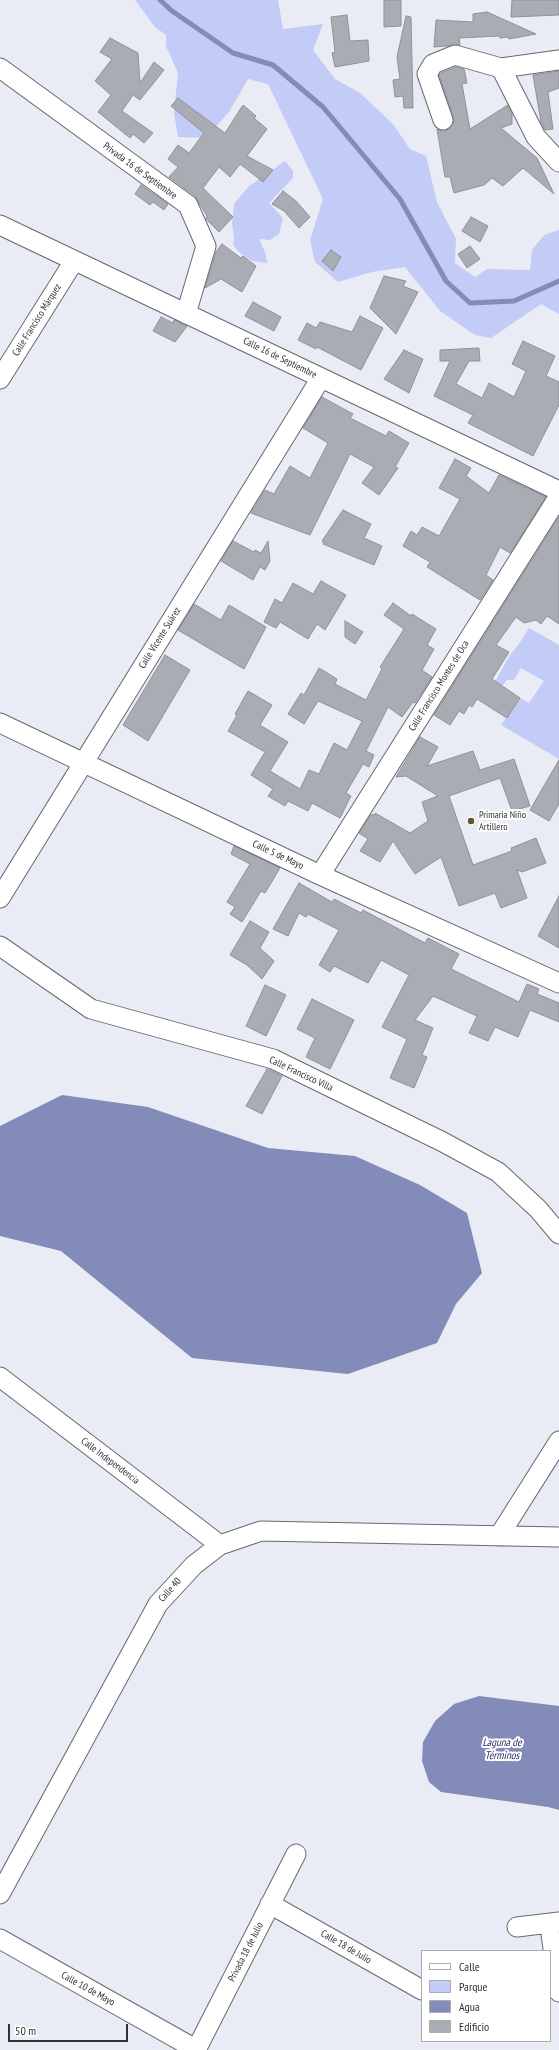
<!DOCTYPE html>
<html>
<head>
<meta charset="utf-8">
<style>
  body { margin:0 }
  #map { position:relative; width:559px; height:2050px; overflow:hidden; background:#eaecf5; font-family:"PT Sans Narrow",sans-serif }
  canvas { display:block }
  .legend { position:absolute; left:421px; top:1950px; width:130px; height:92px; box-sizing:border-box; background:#fff; border:1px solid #adadae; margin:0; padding:5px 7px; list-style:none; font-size:12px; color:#313135 }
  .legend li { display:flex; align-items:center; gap:8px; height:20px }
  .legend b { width:20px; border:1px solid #adadae }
  .scale { position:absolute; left:8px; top:2024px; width:120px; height:18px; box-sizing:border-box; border:2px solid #313135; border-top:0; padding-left:5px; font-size:12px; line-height:14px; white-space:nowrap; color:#313135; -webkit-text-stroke:3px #fff; paint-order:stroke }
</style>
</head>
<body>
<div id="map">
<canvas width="559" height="2050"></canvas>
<ul class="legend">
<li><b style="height:5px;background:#fff"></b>Calle</li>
<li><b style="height:11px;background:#c3cbf7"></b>Parque</li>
<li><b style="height:11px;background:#838bb9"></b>Agua</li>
<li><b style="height:11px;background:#aaacb4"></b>Edificio</li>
</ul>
<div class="scale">50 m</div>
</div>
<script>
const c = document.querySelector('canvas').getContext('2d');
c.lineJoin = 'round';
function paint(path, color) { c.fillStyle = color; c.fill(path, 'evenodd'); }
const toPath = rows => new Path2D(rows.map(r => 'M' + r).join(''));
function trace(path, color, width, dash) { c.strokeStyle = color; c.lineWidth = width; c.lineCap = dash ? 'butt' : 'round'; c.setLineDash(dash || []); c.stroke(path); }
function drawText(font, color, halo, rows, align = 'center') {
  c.font = font + ' "PT Sans Narrow",sans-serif'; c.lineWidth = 4; c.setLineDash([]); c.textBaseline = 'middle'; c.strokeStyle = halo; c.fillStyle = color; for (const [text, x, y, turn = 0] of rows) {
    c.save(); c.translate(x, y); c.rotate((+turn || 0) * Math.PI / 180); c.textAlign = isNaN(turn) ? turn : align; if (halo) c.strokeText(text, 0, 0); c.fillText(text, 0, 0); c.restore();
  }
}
paint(toPath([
  [135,0,278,0,283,29,323,24,313,50,335,79,360,93,393,124,410,149,426,156,437,202,456,239,455,263,475,277,487,269,530,270,532,250,544,235,559,230,559,314,541,304,491,338,475,335,440,311,405,267,372,272,338,282,315,262,310,240,323,199,268,84,248,79,229,112,206,138,178,137,174,113,178,73,166,46,166,35,155,27],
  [285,161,293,171,293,178,269,203,283,218,279,234,270,240,259,239,265,252,267,263,252,261,241,254,233,245,234,238,232,223,234,204,248,187],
  [529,628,559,645,559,759,501,725,520,698,529,703,544,681,521,668,514,680,507,680,502,686,495,682,510,655,519,644]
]), '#c3cbf7');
paint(toPath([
  [62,1095,148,1107,268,1148,355,1156,420,1185,467,1213,482,1273,456,1304,437,1343,348,1374,192,1358,61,1251,0,1236,0,1126],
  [479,1696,559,1706,559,1810,548,1807,441,1792,429,1782,422,1761,423,1742,435,1721,454,1704]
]), '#838bb9');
trace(toPath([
  [160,0,172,11,233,53,273,65,323,107,400,199,446,281,470,303,514,301,559,281]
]), '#838bb9', 5);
const building = toPath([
  [384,0,401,0,401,26,384,27,384,0],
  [512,0,559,0,559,15,511,17,512,0],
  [487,12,536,34,509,39,508,37,500,38,499,36,459,38,460,45,434,47,436,20,473,22,473,14,487,12],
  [347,15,350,41,368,40,369,61,335,67,332,53,335,52,331,17,347,15],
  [406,16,411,17,413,108,404,108,403,96,395,97,393,80,400,79,397,57,406,16],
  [110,38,138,53,140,83,154,62,164,70,140,100,133,95,122,111,153,133,144,143,133,134,130,138,98,112,111,95,95,81,112,59,100,52,110,38],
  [456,67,464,69,467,83,462,84,470,129,508,105,512,114,512,124,501,128,537,158,554,194,523,168,503,186,492,178,484,185,454,193,450,177,445,177,437,129,447,130,454,122,453,116,439,75,441,73,456,67],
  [559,71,559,88,548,92,553,129,545,130,541,122,533,75,559,71],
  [178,98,225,133,243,105,256,116,254,118,267,129,247,156,273,170,263,182,240,164,230,177,219,167,203,188,233,217,219,232,206,219,207,216,195,196,169,177,178,167,168,159,178,145,189,153,204,133,171,106,178,98],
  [141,185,168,204,164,210,153,202,150,205,135,194,141,185],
  [283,191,296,201,310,217,299,228,284,211,272,204,283,191],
  [471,217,488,226,480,242,462,231,471,217],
  [222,244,241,258,243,256,256,266,242,292,221,279,205,288,216,252,222,244],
  [470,246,480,259,467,268,458,254,470,246],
  [331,250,341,257,333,271,322,261,331,250],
  [384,276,406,281,403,286,418,292,396,334,370,308,384,276],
  [253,302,281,317,274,331,245,316,253,302],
  [360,316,383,328,361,370,317,347,316,349,298,340,307,323,316,328,320,322,352,332,360,316],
  [161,317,173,323,174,320,187,326,175,342,153,331,161,317],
  [523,341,555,356,546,376,559,382,559,405,533,456,468,423,473,415,434,396,450,361,440,361,440,350,479,348,480,361,469,361,456,384,482,398,489,383,514,397,526,371,512,364,523,341],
  [404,350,423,359,409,393,384,379,404,350],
  [322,397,353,414,350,418,386,436,389,431,409,443,395,467,398,468,379,495,362,483,374,467,350,454,310,535,251,513,265,490,274,494,290,466,310,478,328,443,303,428,322,397],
  [455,459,471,468,466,476,489,493,499,475,546,497,510,553,500,547,486,575,493,580,480,600,427,567,430,562,403,546,411,531,417,535,422,527,439,536,460,499,439,488,455,459],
  [343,510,371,524,364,538,382,546,374,565,323,544,324,542,322,541,343,510],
  [559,517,559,624,547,616,541,624,536,620,524,623,516,617,496,645,509,652,492,679,520,698,507,718,477,699,472,707,469,705,464,714,459,711,450,725,434,715,559,517],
  [233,541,254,552,255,550,261,553,268,541,270,561,265,570,260,567,253,580,221,561,233,541],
  [321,581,346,595,325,630,317,624,308,639,280,622,276,628,264,622,275,599,282,603,293,583,313,594,321,581],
  [393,603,411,616,412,614,436,629,427,645,434,649,422,670,432,677,415,703,413,702,402,717,388,707,366,751,374,755,369,767,363,764,346,793,351,796,340,818,312,803,308,811,288,801,285,806,268,796,273,789,251,775,265,752,228,731,237,715,235,714,248,691,272,705,260,725,288,742,270,771,300,789,309,770,319,774,334,743,347,750,362,721,318,701,304,724,288,714,301,693,304,695,319,668,337,679,335,684,366,700,382,669,380,667,404,629,384,615,393,603],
  [194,604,221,620,229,605,266,627,244,669,178,630,194,604],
  [345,621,363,632,355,644,345,637,345,621],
  [165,655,190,670,148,741,123,725,165,655],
  [420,737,438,747,427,766,473,751,480,770,514,759,530,806,512,811,500,778,449,796,473,865,512,851,511,848,536,838,546,863,522,872,517,870,527,898,501,908,495,893,459,906,441,857,415,874,393,841,380,862,360,851,368,839,359,833,371,815,376,814,375,813,410,833,428,821,422,802,438,796,406,776,396,777,420,737],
  [559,760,559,804,549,821,530,810,559,760],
  [234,846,280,868,265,893,261,891,242,922,230,914,235,907,227,902,250,864,231,854,234,846],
  [299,883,332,902,334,899,361,913,363,910,425,943,428,938,459,954,451,969,519,1002,527,984,539,989,537,994,559,1003,559,1022,530,1010,518,1037,495,1027,488,1041,469,1033,477,1016,433,996,415,1020,433,1028,422,1055,427,1057,414,1088,390,1078,407,1039,382,1027,409,975,381,960,368,983,334,966,330,972,319,965,339,930,308,914,306,917,299,913,288,936,273,929,299,883],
  [559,896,559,948,538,936,559,896],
  [250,921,269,932,260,948,274,961,262,979,247,965,230,955,250,921],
  [265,985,286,995,266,1036,246,1026,265,985],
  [312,999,354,1020,330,1069,306,1057,315,1038,297,1029,312,999],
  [267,1069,282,1076,262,1114,246,1106,267,1069]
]);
paint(building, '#aaacb4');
trace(building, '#8f9199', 1);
const street = toPath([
  [0,68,188,205,206,246,186,314],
  [501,68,536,137,559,162],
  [443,120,427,74,433,64,455,55,501,68,559,60],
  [0,225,559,491],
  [0,379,74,261],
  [0,723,320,875,559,983],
  [320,875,559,496],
  [0,898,321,378],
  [0,946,91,1009,273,1059,443,1142,498,1172,538,1209,559,1234],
  [0,1377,220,1545],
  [499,1536,559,1441],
  [0,1894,158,1604,194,1565,220,1545,261,1531,559,1537],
  [270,1904,422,1990],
  [559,1922,551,1934,559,1992],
  [517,1927,559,1922],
  [0,1939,197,2050],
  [196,2050,296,1854]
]);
trace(street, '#676870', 21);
trace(street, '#fff', 19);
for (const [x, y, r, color] of [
  [471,821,4,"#625723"]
]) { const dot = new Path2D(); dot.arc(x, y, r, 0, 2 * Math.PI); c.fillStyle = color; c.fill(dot); trace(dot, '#fff', 1.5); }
drawText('10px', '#313135', '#fff', [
  ["Privada 16 de Septiembre",140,171,36],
  ["Calle Francisco Márquez",37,320,-58],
  ["Calle 16 de Septiembre",280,358,26],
  ["Calle Vicente Suárez",160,638,-58],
  ["Calle Francisco Montes de Oca",439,686,-58],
  ["Calle 5 de Mayo",278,855,25],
  ["Calle Francisco Villa",301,1074,25],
  ["Calle Independencia",110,1461,37],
  ["Calle 40",170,1590,-48],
  ["Calle 18 de Julio",346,1947,30],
  ["Privada 18 de Julio",246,1952,-63],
  ["Calle 10 de Mayo",88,1989,29]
]);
drawText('10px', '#313135', '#fff', [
  ["Primaria Niño",479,815],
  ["Artillero",479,827]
], 'left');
drawText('italic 11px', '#272963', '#fff', [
  ["Laguna de",502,1743],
  ["Términos",502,1756]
]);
</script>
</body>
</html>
